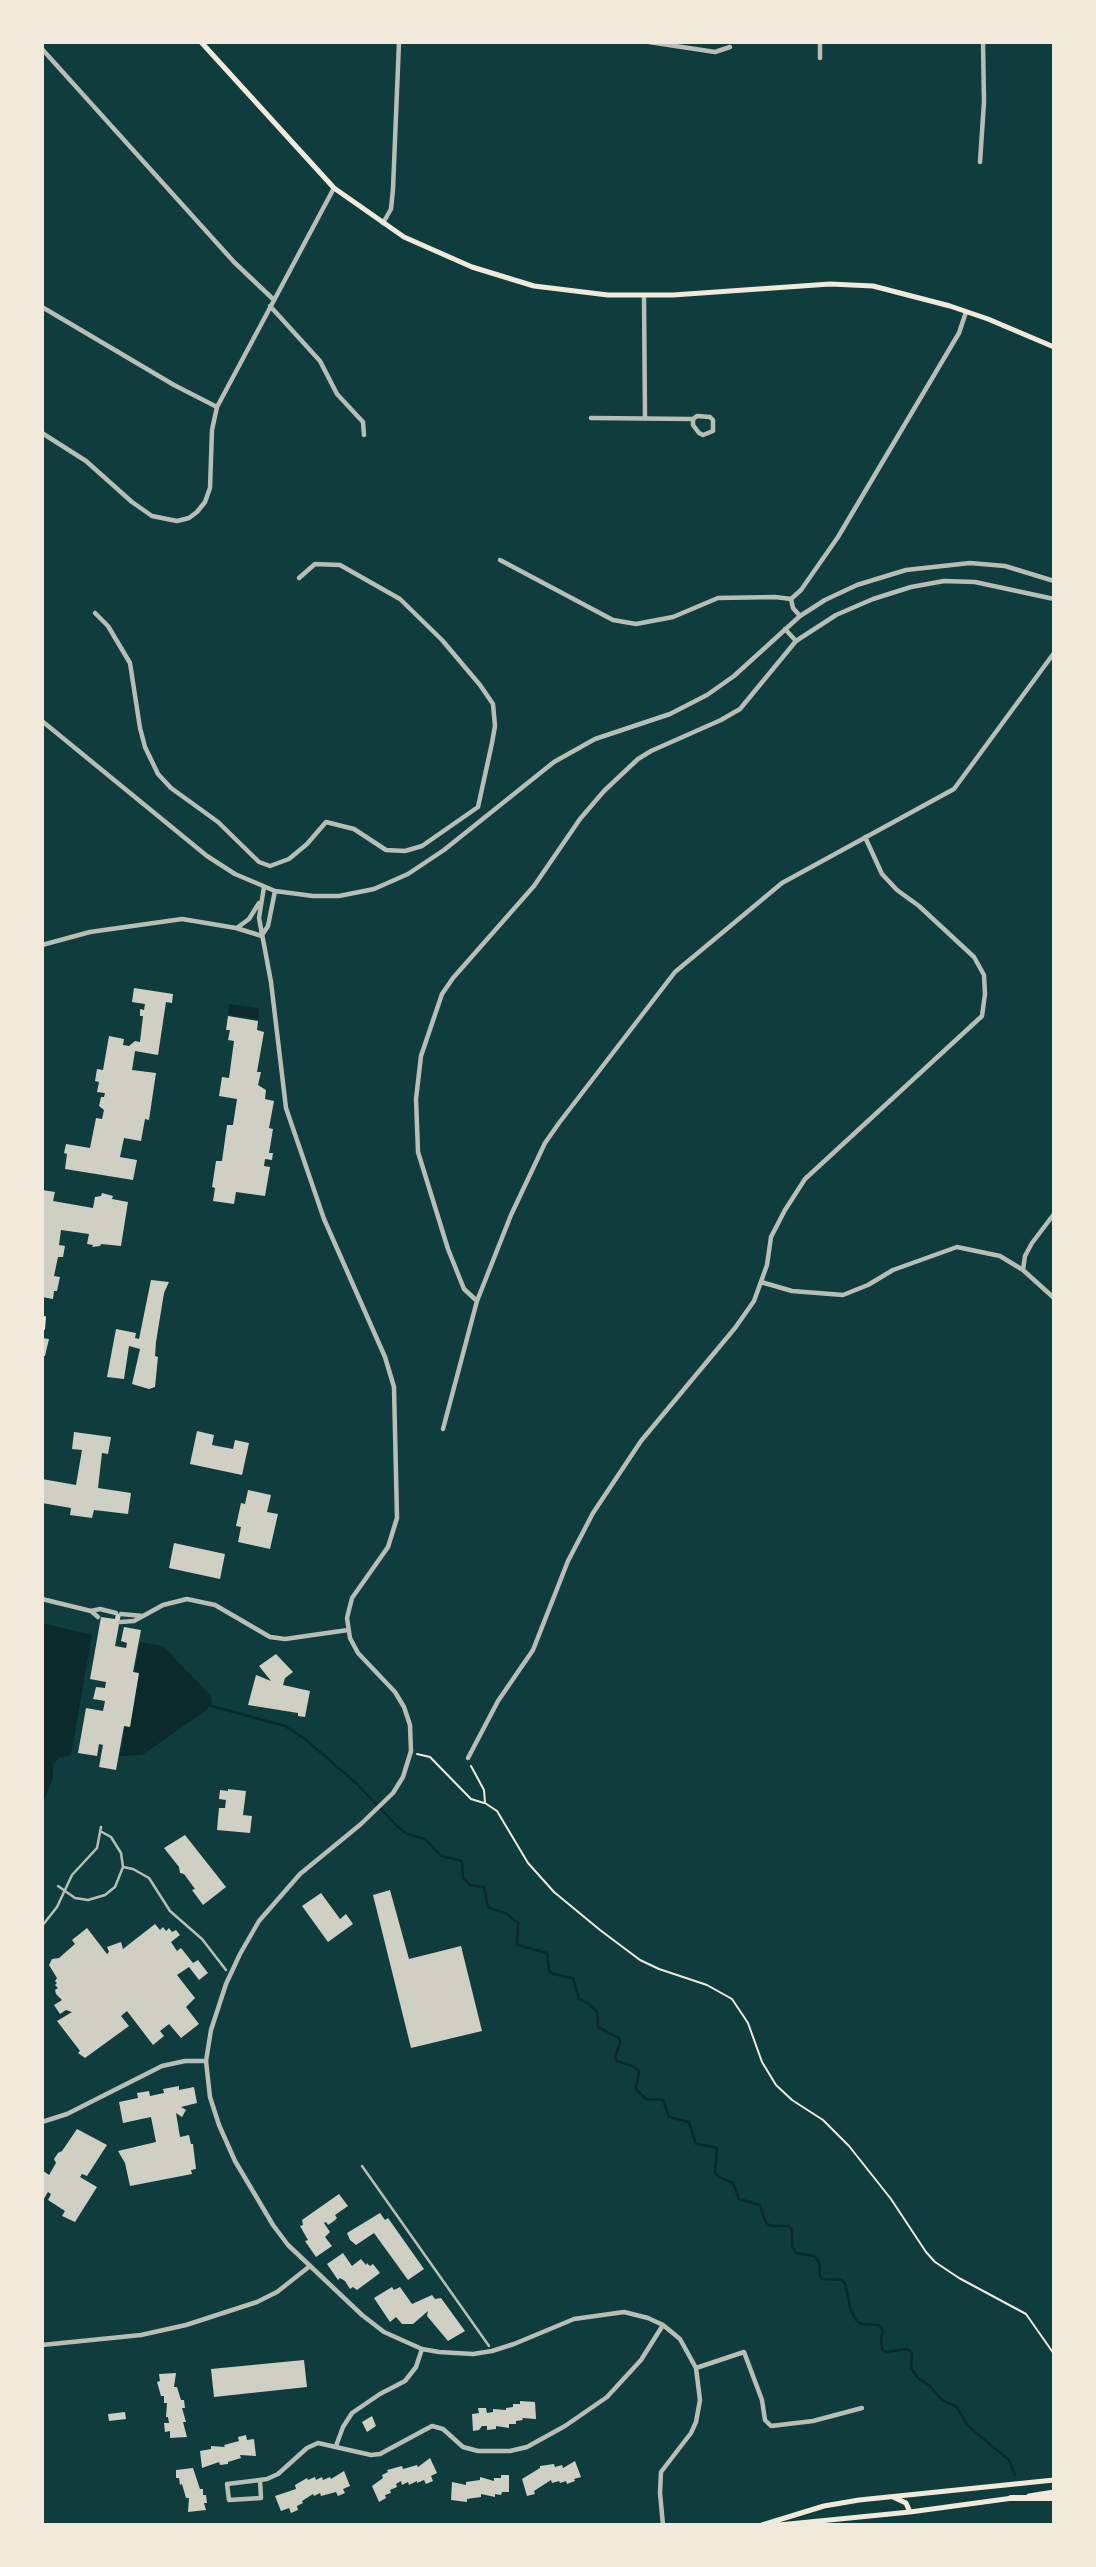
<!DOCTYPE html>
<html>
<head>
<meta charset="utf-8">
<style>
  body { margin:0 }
  #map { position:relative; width:1096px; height:2567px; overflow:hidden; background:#0f3d3e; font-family:Commissioner,sans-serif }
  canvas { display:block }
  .frame { position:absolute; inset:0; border:44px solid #f1e9da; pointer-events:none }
</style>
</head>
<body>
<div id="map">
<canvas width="1096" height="2567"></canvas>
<div class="frame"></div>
</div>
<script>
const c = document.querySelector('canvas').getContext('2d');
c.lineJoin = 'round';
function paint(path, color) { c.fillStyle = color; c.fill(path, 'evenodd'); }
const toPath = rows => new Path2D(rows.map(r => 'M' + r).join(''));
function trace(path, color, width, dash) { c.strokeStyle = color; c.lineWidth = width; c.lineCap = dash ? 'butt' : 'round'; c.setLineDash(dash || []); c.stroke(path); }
paint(toPath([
  [229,1004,259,1008,258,1019,228,1015],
  [42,1623,92,1635,71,1755,59,1758,53,1765,53,1779,42,1805],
  [140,1642,163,1646,210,1695,212,1702,207,1710,142,1755,120,1756]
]), '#0a2a2b');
trace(toPath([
  [208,1705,285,1726,305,1739,356,1783,397,1826,407,1834,425,1839,441,1856,462,1861,463,1878,470,1885,484,1887,488,1907,507,1914,518,1923,517,1945,547,1953,549,1971,553,1974,573,1978,579,1999,589,2004,597,2012,598,2027,619,2038,620,2043,615,2057,617,2061,633,2066,639,2071,636,2089,646,2099,663,2100,669,2117,689,2122,696,2144,715,2147,717,2150,715,2173,719,2177,733,2183,739,2199,760,2205,766,2223,771,2226,789,2226,792,2231,792,2246,796,2253,814,2256,819,2262,820,2276,823,2279,841,2280,845,2283,851,2311,856,2320,861,2324,879,2325,883,2330,881,2341,882,2349,886,2352,907,2349,910,2351,912,2354,911,2368,918,2378,930,2386,942,2400,957,2407,967,2425,1009,2460,1015,2475]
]), '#0a2a2b', 2.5);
paint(toPath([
  [134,988,173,994,172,1003,166,1002,158,1055,135,1051,132,1070,156,1073,149,1120,145,1119,141,1141,124,1138,120,1157,137,1160,133,1180,65,1169,67,1154,64,1153,66,1144,90,1148,96,1118,102,1119,104,1110,99,1106,101,1097,104,1097,105,1093,97,1092,99,1082,95,1081,97,1069,103,1070,109,1036,124,1039,123,1045,129,1046,135,1041,140,1042,143,1016,140,1016,140,1009,144,1010,145,1004,132,1002],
  [228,1016,258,1021,257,1030,264,1032,257,1072,261,1072,258,1085,266,1090,265,1099,274,1101,269,1128,273,1129,269,1153,273,1153,272,1160,265,1159,264,1166,270,1167,265,1196,236,1192,234,1204,213,1201,215,1188,212,1187,216,1161,222,1161,227,1125,233,1125,237,1099,219,1096,222,1077,229,1078,234,1041,228,1040,230,1030,226,1030],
  [42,1190,55,1192,53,1201,93,1208,95,1197,101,1196,102,1193,113,1196,112,1199,128,1202,121,1246,101,1244,100,1246,92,1247,93,1245,87,1244,89,1234,61,1230,59,1245,65,1246,63,1257,58,1257,54,1276,60,1277,57,1291,54,1291,53,1299,42,1297],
  [151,1280,169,1282,164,1293,156,1342,155,1356,158,1357,155,1387,149,1389,132,1384,140,1349,129,1346,124,1379,107,1377,116,1329,136,1333,135,1338,139,1339],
  [42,1338,49,1339,45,1356,42,1356],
  [197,1431,214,1435,212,1445,233,1449,235,1440,249,1443,242,1475,190,1464],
  [74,1432,111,1437,108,1454,102,1453,98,1488,131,1493,128,1514,94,1510,92,1518,70,1515,71,1508,42,1503,42,1479,76,1485,82,1450,72,1449],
  [248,1490,271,1495,267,1512,278,1514,270,1549,238,1542,241,1527,236,1526,241,1503,245,1504],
  [174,1543,225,1554,220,1579,169,1568],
  [116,1613,121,1614,115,1646,126,1648,127,1643,121,1641,124,1627,141,1630,133,1672,139,1673,130,1727,124,1726,116,1770,99,1767,103,1745,99,1744,97,1756,78,1753,86,1708,103,1711,105,1701,93,1699,96,1687,105,1688,106,1682,90,1679,101,1617,115,1619],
  [276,1654,293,1672,285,1678,283,1685,310,1691,305,1717,298,1716,298,1713,248,1705,256,1675,271,1681,259,1666],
  [228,1789,246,1791,243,1815,252,1816,250,1833,217,1830,219,1808,225,1808,226,1800,219,1799,220,1790,228,1791],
  [185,1835,226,1887,203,1905,192,1890,195,1889,184,1874,180,1873,179,1867,164,1848],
  [390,1890,409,1959,461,1946,482,2031,411,2048,373,1895],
  [321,1893,340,1919,346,1914,353,1924,328,1942,302,1906],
  [155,1924,160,1930,163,1927,166,1931,169,1928,172,1932,176,1930,180,1935,171,1942,177,1951,181,1948,193,1963,198,1960,208,1973,199,1980,189,1967,177,1975,195,1998,186,2007,199,2024,181,2038,169,2024,160,2031,164,2036,153,2045,127,2011,121,2016,129,2026,85,2058,78,2053,80,2051,57,2021,72,2012,66,2010,60,2014,54,2005,62,2000,56,1994,55,1990,58,1988,55,1985,57,1983,55,1981,57,1978,49,1965,52,1959,59,1958,75,1944,72,1940,87,1928,107,1954,109,1952,107,1947,121,1942,123,1949],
  [179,2086,179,2090,194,2087,197,2103,181,2107,186,2110,182,2117,176,2113,180,2137,189,2135,191,2144,193,2144,196,2169,191,2170,192,2174,130,2186,125,2163,118,2151,156,2142,151,2117,123,2123,119,2102,138,2098,137,2093,149,2091,150,2096,164,2093,163,2089],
  [77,2129,107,2145,87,2176,82,2174,80,2177,97,2187,75,2222,62,2216,65,2211,48,2200,51,2194,48,2192,42,2202,42,2170,49,2175,56,2163,54,2159,58,2153,62,2151],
  [339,2194,348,2206,335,2215,337,2218,334,2221,328,2225,326,2222,324,2223,330,2232,325,2237,332,2246,316,2257,305,2241,308,2240,300,2226,303,2225,302,2220],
  [380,2213,385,2220,388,2218,424,2269,408,2280,374,2233,356,2245,350,2240,347,2233],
  [343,2253,352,2266,361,2259,366,2265,367,2263,370,2266,373,2264,380,2273,357,2290,353,2287,350,2289,345,2281,340,2278,338,2280,327,2264],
  [392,2287,394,2290,400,2287,412,2304,432,2295,435,2299,441,2298,465,2331,448,2341,427,2316,428,2311,413,2324,402,2324,396,2317,390,2322,374,2298],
  [304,2360,307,2387,214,2397,211,2369],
  [176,2373,174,2387,177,2387,181,2400,184,2400,185,2408,182,2408,186,2422,183,2422,187,2437,170,2438,170,2431,165,2432,164,2423,169,2423,168,2417,166,2417,167,2403,164,2403,164,2396,161,2396,157,2382,160,2381,159,2374],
  [520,2401,535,2402,536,2419,522,2418,523,2420,516,2421,516,2424,509,2424,509,2428,496,2426,496,2429,487,2430,487,2426,482,2426,479,2430,473,2431,472,2414,479,2413,478,2408,486,2408,487,2413,493,2412,493,2409,506,2410,506,2408,513,2407,513,2404,520,2404],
  [125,2412,126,2419,109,2421,108,2414],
  [372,2416,376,2426,367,2432,362,2422],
  [246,2435,247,2440,254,2439,256,2456,240,2455,241,2458,228,2462,228,2464,220,2465,219,2462,202,2468,200,2451,211,2449,211,2446,225,2447,224,2445,239,2441,238,2437],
  [430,2458,437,2473,431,2476,433,2481,426,2484,424,2480,417,2483,417,2481,409,2485,408,2482,402,2485,401,2481,396,2484,397,2487,390,2490,391,2493,385,2495,386,2498,379,2502,372,2486,383,2478,382,2475,388,2472,387,2470,402,2466,403,2469,417,2465,418,2467],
  [575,2461,581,2477,574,2479,575,2481,567,2484,566,2481,560,2483,559,2481,552,2483,551,2480,534,2491,535,2494,527,2496,522,2479,540,2468,540,2466,554,2464,555,2467,562,2465,563,2468],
  [193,2468,200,2489,203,2489,203,2495,206,2495,207,2503,204,2503,206,2510,188,2512,189,2498,186,2498,182,2484,180,2485,179,2478,176,2478,176,2470],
  [344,2471,350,2486,343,2489,345,2493,338,2496,336,2492,321,2496,320,2493,314,2496,313,2494,302,2501,303,2503,297,2506,298,2510,291,2513,289,2508,281,2511,275,2496,296,2489,295,2485,307,2478,308,2480,315,2477,316,2480,322,2477,323,2480,330,2477,331,2479],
  [501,2475,509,2475,509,2492,502,2492,501,2495,495,2494,495,2497,481,2494,481,2497,467,2499,467,2502,451,2500,452,2482,466,2485,466,2482,480,2480,480,2477,494,2481,494,2478,501,2478]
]), '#cfcfc3');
trace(toPath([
  [43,1319,44,1329,45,1317],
  [417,1754,430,1757,471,1799,484,1803],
  [471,1766,484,1790,485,1803,497,1811,528,1863,554,1892,600,1930,640,1960,659,1969,707,1985,732,1999,748,2023,762,2062,776,2085,792,2100,823,2120,849,2146,891,2199,926,2252,935,2262,959,2278,1026,2314,1054,2354]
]), '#f1e9da', 2);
trace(toPath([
  [123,1867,133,1869,149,1878,170,1911,202,1939,226,1970],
  [58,1886,75,1898,88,1900,105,1895,115,1887,123,1867,121,1853,111,1837,100,1831],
  [42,1926,57,1907,72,1875,97,1848,101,1827],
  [362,2166,489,2346]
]), '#b8beb3', 2.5);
trace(toPath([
  [649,42,715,52,730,47],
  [42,49,234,262,274,300],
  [820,58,820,42],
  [980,162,984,102,983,42],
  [383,223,391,209,393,189,399,42],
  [644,296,645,419],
  [270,306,320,361,337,394,363,422,364,435],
  [42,307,174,385,217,407],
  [591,418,693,419,693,425,699,433,703,435,713,431,713,420,710,417,697,416,693,419],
  [42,433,86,461,132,502,152,516,177,521,189,518,197,512,205,502,210,488,212,430,217,407,334,188],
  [500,560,613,620,636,624,673,617,718,598,775,597,791,599],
  [95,613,108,626,130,663,140,728,145,747,158,774,171,788,218,822,259,862,270,866,289,859,307,844,326,822,354,829,386,850,405,851,422,846,478,807,492,743,495,726,493,704,480,685,442,640,400,599,340,565,315,564,299,578],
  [800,616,793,608,791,599,801,590,838,537,959,333,966,312],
  [785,629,796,641],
  [42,721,207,856,235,874,275,891,313,896,339,896,374,889,408,874,444,850,554,762,595,739,670,714,707,695,734,676,800,616,825,600,857,585,906,570,970,563,1005,566,1054,581],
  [237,928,249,919,259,903],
  [262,935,268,926,275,891],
  [42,945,90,932,182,919,236,928,262,936],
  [1023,1270,1025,1256,1032,1243,1054,1214],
  [761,1282,792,1291,843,1295,868,1285,893,1270,957,1247,1000,1256,1023,1270,1054,1298],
  [477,1301,464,1289,448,1249,418,1152,416,1099,421,1056,442,994,453,978,534,886,580,819,604,791,638,759,651,751,721,720,740,709,796,641,836,615,873,599,911,587,944,581,975,582,1054,599],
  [443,1429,477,1301,511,1215,545,1143,559,1123,675,972,782,883,954,789,1054,653],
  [42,1599,91,1611,98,1617],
  [91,1611,100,1609,116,1613],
  [121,1614,143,1616],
  [120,1622,134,1621,163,1605,187,1599,215,1605,270,1637,285,1639,348,1630],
  [468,1758,498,1701,533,1650,568,1561,593,1513,641,1441,735,1328,754,1301,767,1265,771,1237,785,1210,805,1179,982,1016,985,994,984,975,974,957,919,906,897,890,882,874,865,837],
  [206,2061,210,2097,219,2125,235,2161,273,2225,288,2245,362,2315,384,2332,422,2349,439,2352,473,2354,492,2351,514,2344,574,2319,624,2312,648,2318,663,2325,680,2339,696,2368,700,2400,696,2422,691,2433,661,2472,660,2493,663,2525],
  [42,2122,67,2114,162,2066,185,2061,206,2061,211,2030,226,1984,240,1954,259,1921,300,1874,361,1824,393,1793,403,1777,411,1751,410,1725,404,1707,395,1692,358,1653,350,1638,347,1618,352,1598,388,1547,397,1518,394,1387,385,1357,324,1219,286,1108,271,982,259,918,264,887],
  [42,2345,141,2335,186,2325,257,2302,277,2292,310,2266],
  [696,2368,744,2352,762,2400,765,2420,771,2426,813,2421,862,2408],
  [336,2446,343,2427,352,2413,380,2394,405,2381,416,2367,422,2349],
  [260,2480,261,2498,229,2500,227,2484,260,2480,267,2479,278,2474,307,2448,318,2443,371,2455,380,2454,432,2426,443,2429,463,2447,478,2451,510,2451,527,2447,565,2426,607,2397,641,2360,663,2325]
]), '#b8beb3', 4.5);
trace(toPath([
  [201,42,334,188,404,237,472,267,534,286,608,295,673,295,830,284,873,286,950,306,988,319,1054,347],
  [1029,2496,1054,2492],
  [893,2497,906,2503,910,2512],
  [762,2525,824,2506,859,2500,1054,2480],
  [779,2525,910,2512,1013,2498]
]), '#f1e9da', 5);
trace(toPath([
  [1011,2498,1054,2498]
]), '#f1e9da', 6);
</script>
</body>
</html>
